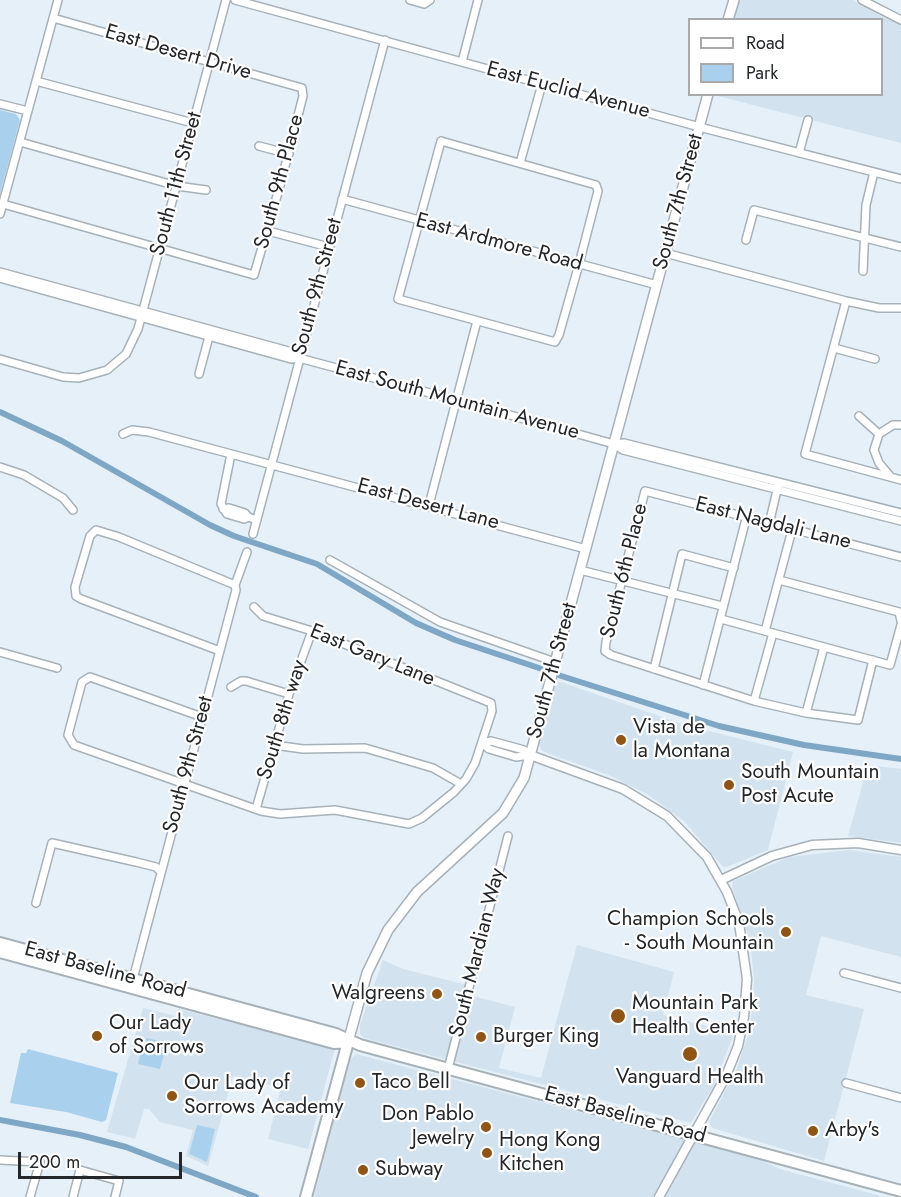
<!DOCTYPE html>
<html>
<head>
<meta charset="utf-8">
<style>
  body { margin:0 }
  #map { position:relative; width:901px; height:1197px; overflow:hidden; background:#e6f0f8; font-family:Jost,sans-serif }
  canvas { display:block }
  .legend { position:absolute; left:688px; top:18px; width:195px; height:78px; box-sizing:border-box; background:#fff; border:2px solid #a7a9aa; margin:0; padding:8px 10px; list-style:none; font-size:18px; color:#23272a }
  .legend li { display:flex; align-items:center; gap:12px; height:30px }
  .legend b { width:30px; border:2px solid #a7a9aa }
  .scale { position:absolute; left:18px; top:1152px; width:164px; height:27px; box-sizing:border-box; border:3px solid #23272a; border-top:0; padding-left:8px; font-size:18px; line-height:21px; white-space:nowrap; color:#23272a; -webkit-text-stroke:4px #fff; paint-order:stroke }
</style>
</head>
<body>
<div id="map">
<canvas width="901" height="1197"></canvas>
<ul class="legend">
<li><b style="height:8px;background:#fff"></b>Road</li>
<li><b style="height:16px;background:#a9d1ee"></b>Park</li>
</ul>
<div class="scale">200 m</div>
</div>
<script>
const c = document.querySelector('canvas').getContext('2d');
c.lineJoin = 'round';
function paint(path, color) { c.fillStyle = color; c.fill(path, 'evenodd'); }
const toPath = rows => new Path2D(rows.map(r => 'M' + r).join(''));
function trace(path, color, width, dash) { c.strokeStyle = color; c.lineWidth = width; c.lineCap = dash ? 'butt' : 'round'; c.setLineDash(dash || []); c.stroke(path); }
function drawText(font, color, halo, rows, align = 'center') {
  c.font = font + ' Jost,sans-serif'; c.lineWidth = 4.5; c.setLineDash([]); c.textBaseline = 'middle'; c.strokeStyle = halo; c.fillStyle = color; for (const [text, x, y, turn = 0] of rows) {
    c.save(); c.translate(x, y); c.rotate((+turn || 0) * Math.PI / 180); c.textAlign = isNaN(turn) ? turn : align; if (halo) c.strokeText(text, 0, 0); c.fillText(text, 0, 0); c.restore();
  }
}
paint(toPath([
  [739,0,853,0,882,17,901,24,901,143,714,95,882,94,882,20,734,19],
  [555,680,685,725,793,752,768,850,724,868,684,821,647,794,611,776,542,751,538,743],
  [868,765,901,769,901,843,848,836],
  [849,850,901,857,901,957,821,936,806,995,864,1009,824,1161,712,1128,709,1122,737,1068,749,1031,753,1005,754,979,750,942,732,887,733,881,789,857],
  [577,945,674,972,663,1015,734,1033,714,1085,691,1123,364,1038,360,1034,360,1025,383,960,403,969,467,985,465,994,515,1007,499,1068,541,1078],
  [143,1008,176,1016,178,1009,335,1048,308,1149,268,1139,281,1088,233,1076,208,1166,186,1156,193,1130,160,1122,149,1109,144,1109,135,1139,107,1132],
  [356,1054,755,1158,783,1170,885,1197,314,1197,350,1060]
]), '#d2e2ee');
paint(toPath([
  [0,110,16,114,20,120,0,194],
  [147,1038,167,1043,160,1069,138,1064,142,1044],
  [28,1049,118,1073,106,1120,102,1122,66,1112,10,1103,21,1053,26,1053],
  [197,1125,215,1129,207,1162,189,1154]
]), '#a9d1ee');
trace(toPath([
  [0,412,62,441,210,525,234,536,317,564,416,623,455,640,548,671],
  [555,674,719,726,804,745,901,759],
  [0,1120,80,1135,126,1147,256,1197]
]), '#7ea7c6', 6);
const minor = toPath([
  [235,0,707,129,901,179],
  [410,0,424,4,430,0],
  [862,0,901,20],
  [462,62,478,0],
  [36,81,193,123],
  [0,104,28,111],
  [441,141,596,185,598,191,579,264,559,335,555,342,398,299,441,141],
  [20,142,177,186,206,190],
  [259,146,289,154],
  [799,153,808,120],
  [520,163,542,84],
  [342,199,657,285],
  [3,204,254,275,281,182,303,96,302,88,53,18],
  [0,214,58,0],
  [268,231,329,247],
  [746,240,754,210,901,247],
  [665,253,846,301,879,308,901,308],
  [863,271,866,205,874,172],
  [0,272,292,352,299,358],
  [0,278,291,359,299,358,456,400,614,444,623,450,901,521],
  [846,301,805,454,901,480],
  [834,348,875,359],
  [0,359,63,377,79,378,107,370,126,354,138,329,226,0],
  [199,374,210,333],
  [859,416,879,434],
  [123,434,132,430,149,432,586,549],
  [614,444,624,443,901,513],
  [231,454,221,504,227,514,244,519,248,517,257,520],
  [0,467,24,475,63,498,73,510],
  [890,476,879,463,874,450,879,434,893,425,901,425],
  [429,505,477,321],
  [223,509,229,508,245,513,248,517],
  [769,524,778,486],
  [253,534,385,40],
  [330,560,440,622,555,662],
  [580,570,722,606],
  [779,580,899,612,901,621],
  [721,619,890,665,901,625],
  [765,631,792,530],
  [220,651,81,599,76,596,75,587,90,536,96,530,119,537,235,585],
  [0,652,57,668],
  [873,660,858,720,806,713,754,701,611,655,605,651,606,642,645,491,901,557],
  [654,669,682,554,734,568],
  [703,685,746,519],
  [231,687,241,681,246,681,289,694],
  [754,701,773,633],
  [806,713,824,647],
  [202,717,90,677,82,682,68,735,74,745,261,811,280,814,335,810,409,824,422,818,454,792,466,779,475,763,492,711,491,703,312,631,263,616,254,607],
  [482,743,489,749,516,757,530,755],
  [482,743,491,741,524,750,530,755],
  [274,745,303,749,365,748,433,768,461,784],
  [256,809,289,694,312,631],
  [36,903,52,843,136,862,156,867,161,872],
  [844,973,901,988],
  [133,979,236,590,235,585,247,552],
  [448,1069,508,836],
  [846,1083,901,1098],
  [0,1160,40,1162,30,1197],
  [73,1197,80,1170,119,1181,115,1197]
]);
const tertiary = toPath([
  [530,755,623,789,667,816,707,857,727,892,739,923,747,979,744,1017,738,1046,726,1076,659,1197],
  [721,880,772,856,812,845,858,843,901,850]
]);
const secondary = toPath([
  [728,20,734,0],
  [348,1042,367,973,388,930,417,892,503,813,524,778,708,94]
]);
const primary = toPath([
  [0,943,336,1034,360,1045,901,1191],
  [0,952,334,1043,348,1042],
  [306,1197,348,1042]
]);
trace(minor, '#a7b1b8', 10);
trace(tertiary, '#a7b1b8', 11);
trace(secondary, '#a7b1b8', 12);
trace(primary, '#a7b1b8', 14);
trace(minor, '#fff', 7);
trace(tertiary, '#fff', 8);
trace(secondary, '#fff', 9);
trace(primary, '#fff', 10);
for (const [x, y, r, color] of [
  [621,740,6,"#905415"],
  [729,785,6,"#905415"],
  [786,932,6,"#905415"],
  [437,994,6,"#905415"],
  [618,1016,8,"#905415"],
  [97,1036,6,"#905415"],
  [481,1037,6,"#905415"],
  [690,1054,8,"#905415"],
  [360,1083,6,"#905415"],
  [172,1096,6,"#905415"],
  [486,1127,6,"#905415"],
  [813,1131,6,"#905415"],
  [487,1153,6,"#905415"],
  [363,1170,6,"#905415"]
]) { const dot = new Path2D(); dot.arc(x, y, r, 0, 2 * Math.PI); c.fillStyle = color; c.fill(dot); trace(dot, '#fff', 2); }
drawText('21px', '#23272a', '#fff', [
  ["East Desert Drive",178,53,16],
  ["East Euclid Avenue",568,91,15],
  ["South 9th Place",280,182,-75],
  ["South 11th Street",177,184,-75],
  ["South 7th Street",679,202,-75],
  ["East Ardmore Road",499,243,15],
  ["South 9th Street",318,287,-75],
  ["East South Mountain Avenue",457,401,15],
  ["East Desert Lane",428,505,15],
  ["East Nagdali Lane",773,524,14],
  ["South 6th Place",625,571,-76],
  ["East Gary Lane",372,656,22],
  ["South 7th Street",553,671,-75],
  ["South 8th way",283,720,-73],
  ["South 9th Street",189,765,-75],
  ["South Mardian Way",478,953,-76],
  ["East Baseline Road",105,971,15],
  ["East Baseline Road",625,1116,15]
]);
drawText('21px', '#23272a', '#fff', [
  ["Vista de",633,728],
  ["la Montana",633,752],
  ["South Mountain",741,773],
  ["Post Acute",741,797],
  ["Champion Schools",774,920,"right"],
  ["- South Mountain",774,944,"right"],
  ["Walgreens",425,994,"right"],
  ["Mountain Park",632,1004],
  ["Health Center",632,1028],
  ["Our Lady",109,1024],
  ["of Sorrows",109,1048],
  ["Burger King",493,1037],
  ["Vanguard Health",690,1078,"center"],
  ["Taco Bell",372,1083],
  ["Our Lady of",184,1084],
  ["Sorrows Academy",184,1108],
  ["Don Pablo",474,1115,"right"],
  ["Jewelry",474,1139,"right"],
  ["Arby's",825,1131],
  ["Hong Kong",499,1141],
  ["Kitchen",499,1165],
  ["Subway",375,1170]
], 'left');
</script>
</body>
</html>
